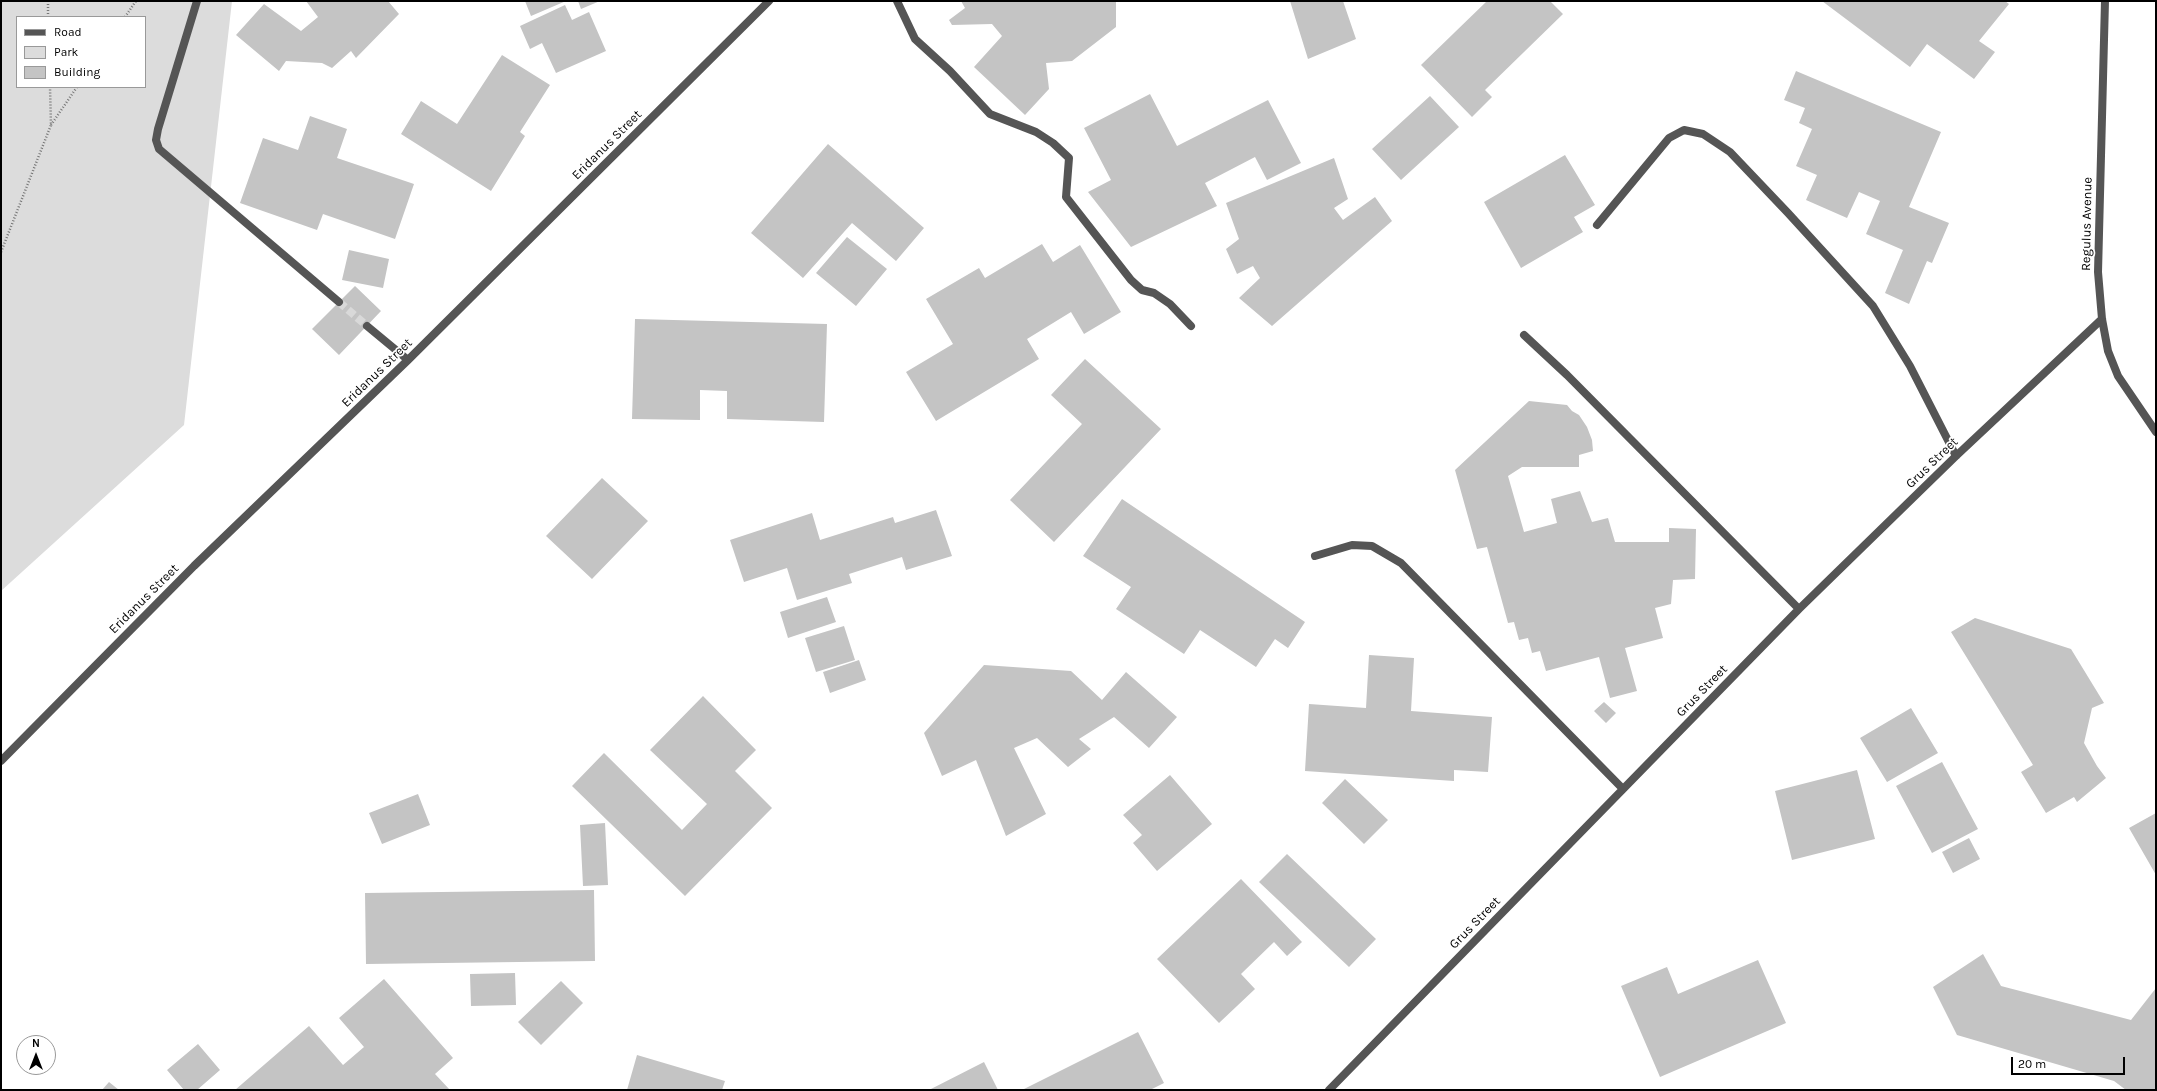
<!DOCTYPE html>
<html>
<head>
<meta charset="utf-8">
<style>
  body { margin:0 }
  #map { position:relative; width:2157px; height:1091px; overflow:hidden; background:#fff; font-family:Karla,sans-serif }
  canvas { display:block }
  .frame { position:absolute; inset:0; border:2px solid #000; pointer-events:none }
  .legend { position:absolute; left:16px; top:16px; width:130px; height:72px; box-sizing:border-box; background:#fff; border:1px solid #999; margin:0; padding:5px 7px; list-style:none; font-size:12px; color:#000 }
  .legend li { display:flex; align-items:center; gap:8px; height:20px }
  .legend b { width:20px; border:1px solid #999 }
  .north { position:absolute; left:16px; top:1035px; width:40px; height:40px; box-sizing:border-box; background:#fff; border:1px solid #999; border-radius:50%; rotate:0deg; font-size:11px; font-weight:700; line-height:16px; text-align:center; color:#000 }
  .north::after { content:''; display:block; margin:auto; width:14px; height:18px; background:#000; clip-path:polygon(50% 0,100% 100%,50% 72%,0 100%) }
  .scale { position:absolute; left:2011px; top:1057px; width:114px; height:18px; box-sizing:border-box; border:2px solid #000; border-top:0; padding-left:5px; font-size:12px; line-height:14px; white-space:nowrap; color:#000; -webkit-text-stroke:3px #fff; paint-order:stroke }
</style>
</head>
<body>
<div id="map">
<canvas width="2157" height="1091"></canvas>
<div class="frame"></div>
<ul class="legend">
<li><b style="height:5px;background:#555"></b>Road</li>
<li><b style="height:11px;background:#dcdcdc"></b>Park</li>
<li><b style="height:11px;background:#c4c4c4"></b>Building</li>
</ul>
<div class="north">N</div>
<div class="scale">20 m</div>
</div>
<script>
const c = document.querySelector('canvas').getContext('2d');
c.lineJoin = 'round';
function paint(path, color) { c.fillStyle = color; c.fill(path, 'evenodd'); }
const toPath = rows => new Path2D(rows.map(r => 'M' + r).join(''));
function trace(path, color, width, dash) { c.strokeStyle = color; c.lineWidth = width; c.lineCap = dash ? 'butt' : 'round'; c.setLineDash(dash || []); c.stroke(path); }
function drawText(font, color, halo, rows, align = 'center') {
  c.font = font + ' Karla,sans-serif'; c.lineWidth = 3.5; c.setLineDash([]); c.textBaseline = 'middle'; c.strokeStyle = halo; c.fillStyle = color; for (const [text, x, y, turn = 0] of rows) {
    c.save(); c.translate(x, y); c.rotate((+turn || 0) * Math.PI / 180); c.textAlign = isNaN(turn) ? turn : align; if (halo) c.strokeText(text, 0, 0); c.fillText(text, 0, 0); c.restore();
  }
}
paint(toPath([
  [1,1,232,1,184,425,1,591],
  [17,17,145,17,145,87,17,87]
]), '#dcdcdc');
paint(toPath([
  [306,1,388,1,399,14,356,58,351,51,332,68,322,63,286,61,279,71,236,35,264,4,301,31,318,17],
  [525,1,566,1,531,16],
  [578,1,600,1,581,9],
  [961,1,1116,1,1116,27,1072,61,1046,63,1049,89,1025,115,974,67,1002,36,992,24,952,25,949,20,965,8],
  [1290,1,1343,1,1356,39,1308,59],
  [1487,1,1550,1,1563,14,1485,90,1492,97,1472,117,1421,65],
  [1822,1,2005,1,2009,4,1979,41,1995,52,1974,79,1927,44,1910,67],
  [565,5,572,20,589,12,606,51,556,73,542,43,530,49,520,26],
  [502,55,550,85,520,132,525,136,491,191,401,134,421,101,457,124],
  [1796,71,1941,132,1909,207,1949,223,1932,263,1927,261,1909,304,1885,293,1903,250,1866,234,1880,201,1859,192,1847,218,1806,200,1817,175,1796,166,1812,129,1799,123,1805,108,1784,100],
  [1150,94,1177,146,1268,100,1301,163,1267,180,1255,157,1205,183,1217,206,1131,247,1088,192,1111,180,1084,128],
  [1430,96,1459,127,1401,180,1372,149],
  [310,116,347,129,337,158,414,184,395,239,323,214,317,230,240,203,263,138,298,150],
  [828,144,924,228,896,261,852,223,803,278,751,233],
  [1565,155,1595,205,1574,217,1583,232,1521,268,1484,202],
  [1334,158,1348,199,1334,208,1343,220,1375,197,1392,221,1272,326,1239,298,1260,278,1253,266,1237,274,1226,249,1239,239,1226,203],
  [847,237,887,269,856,306,816,273],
  [1042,244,1053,262,1080,245,1121,312,1084,334,1071,312,1027,339,1039,359,936,421,906,372,953,344,926,299,979,268,985,278],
  [349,250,389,259,383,288,342,280],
  [355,286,381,311,339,355,312,329],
  [635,319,827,324,824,422,727,419,727,391,700,390,700,420,632,419],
  [1085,359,1161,429,1054,542,1010,500,1082,424,1051,395],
  [1529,401,1567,405,1572,411,1579,415,1587,427,1592,440,1593,451,1579,455,1579,467,1522,467,1508,476,1524,532,1557,523,1551,499,1580,491,1592,522,1608,518,1615,542,1669,542,1669,528,1696,529,1695,579,1673,580,1671,604,1655,608,1663,638,1625,648,1637,691,1610,698,1599,657,1546,671,1540,651,1532,653,1528,638,1519,640,1514,622,1508,623,1487,547,1477,549,1455,470],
  [602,478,648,521,592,579,546,536],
  [1122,499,1305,622,1288,648,1275,639,1256,667,1200,630,1184,654,1116,609,1131,587,1083,556],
  [936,510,952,556,906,570,902,557,849,574,852,583,797,600,787,568,744,582,730,540,812,513,820,540,893,517,895,523],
  [827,597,836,622,788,638,780,612],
  [1975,618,2071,649,2104,703,2092,708,2084,743,2097,766,2106,778,2077,802,2074,797,2046,813,2021,772,2033,765,1951,632],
  [844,626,855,660,816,672,805,638],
  [1369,655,1414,658,1411,711,1492,717,1488,772,1454,770,1454,781,1305,771,1309,704,1366,708],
  [859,660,866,680,830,693,823,672],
  [984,665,1071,671,1102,700,1126,672,1177,717,1149,748,1114,717,1079,739,1091,749,1068,767,1037,738,1014,748,1046,814,1006,836,976,760,942,776,924,733],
  [703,696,756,750,735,771,772,808,685,896,572,786,604,753,682,830,707,804,650,750],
  [1604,702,1616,713,1606,723,1594,711],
  [1911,708,1938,753,1887,782,1860,738],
  [1942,762,1978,829,1932,853,1896,786],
  [1857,770,1875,839,1792,860,1775,791],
  [1170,775,1212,824,1157,871,1133,843,1142,835,1123,815],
  [1345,779,1388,820,1364,844,1322,803],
  [418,794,430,825,382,844,369,813],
  [2156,813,2156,875,2129,828],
  [605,823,608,885,583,886,580,825],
  [1969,838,1980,859,1953,873,1942,852],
  [1287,854,1376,939,1349,967,1259,882],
  [1241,879,1302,942,1287,956,1274,942,1241,974,1255,989,1219,1023,1157,959],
  [594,890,595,961,366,964,365,893],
  [1983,954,2001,986,2131,1020,2156,988,2156,1090,2126,1090,2114,1081,1957,1035,1933,987],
  [1758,960,1786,1023,1660,1077,1621,986,1667,967,1678,994],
  [515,973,516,1005,471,1006,470,974],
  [384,979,453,1058,435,1074,450,1090,235,1090,309,1026,343,1065,364,1047,339,1018],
  [561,981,583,1003,541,1045,518,1022],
  [1138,1032,1164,1083,1150,1090,1022,1090],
  [198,1044,220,1070,197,1090,184,1090,167,1070],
  [637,1055,725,1081,722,1090,627,1090],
  [984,1062,998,1090,929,1090],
  [109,1082,119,1090,102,1090]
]), '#c4c4c4');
trace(toPath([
  [339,302,367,326]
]), '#d9d9d9', 8, [8, 4]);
trace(toPath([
  [48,1,48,17],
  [125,17,136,1],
  [51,125,77,87],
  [1,252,51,125,50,87]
]), '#777', 2.5, [1, 2]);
trace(toPath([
  [197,1,158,129,156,140,159,149,339,302],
  [897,1,915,39,950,71,990,114,1036,132,1053,143,1069,158,1066,197,1131,280,1142,290,1154,293,1170,304,1191,326],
  [2105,1,2098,272,2102,319,2108,351,2118,376,2156,432],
  [1597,225,1669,138,1684,130,1703,134,1730,152,1788,213,1873,306,1910,366,1956,456],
  [367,326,408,360],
  [1524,335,1567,375,1799,609],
  [1315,556,1352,545,1372,546,1401,563,1623,789],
  [1,761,194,566,408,360,769,1],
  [1329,1090,1799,609,1956,456,2102,319]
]), '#555', 8);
drawText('13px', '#000', '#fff', [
  ["Eridanus Street",607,145,-45],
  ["Regulus Avenue",2087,224,-89],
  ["Eridanus Street",377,373,-44],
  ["Grus Street",1932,463,-44],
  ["Eridanus Street",144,599,-45],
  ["Grus Street",1702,691,-46],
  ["Grus Street",1475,923,-46]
]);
</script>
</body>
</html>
